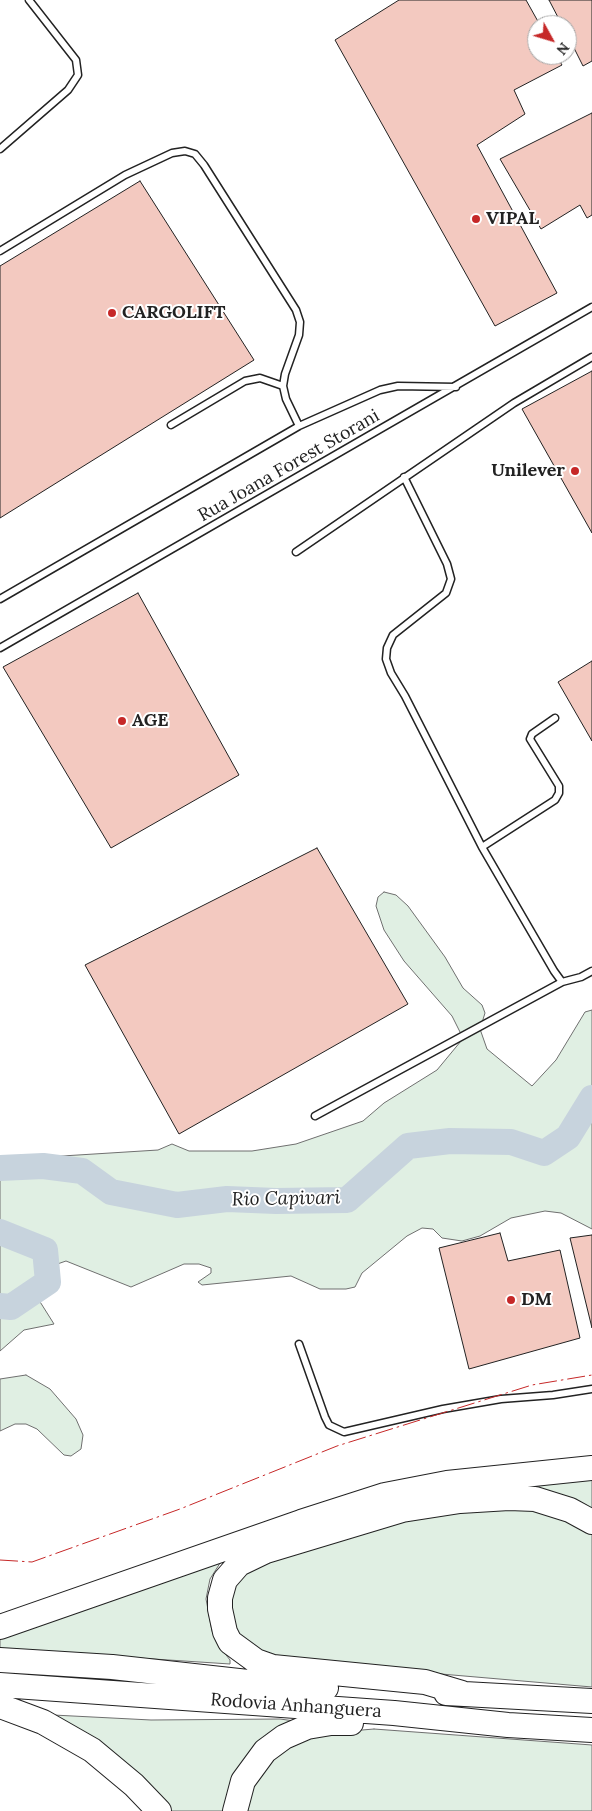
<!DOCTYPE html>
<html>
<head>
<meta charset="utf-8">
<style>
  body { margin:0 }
  #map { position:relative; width:592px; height:1811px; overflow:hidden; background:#fff; font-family:Lora,serif }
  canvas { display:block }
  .north { position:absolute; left:527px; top:15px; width:50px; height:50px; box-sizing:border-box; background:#fff; border:1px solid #a7a7a7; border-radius:50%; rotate:129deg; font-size:14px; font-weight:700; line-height:20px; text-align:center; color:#222 }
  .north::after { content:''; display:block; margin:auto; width:18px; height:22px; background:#c62828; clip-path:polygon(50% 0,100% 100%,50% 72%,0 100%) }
</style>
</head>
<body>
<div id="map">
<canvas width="592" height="1811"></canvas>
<div class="north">N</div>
</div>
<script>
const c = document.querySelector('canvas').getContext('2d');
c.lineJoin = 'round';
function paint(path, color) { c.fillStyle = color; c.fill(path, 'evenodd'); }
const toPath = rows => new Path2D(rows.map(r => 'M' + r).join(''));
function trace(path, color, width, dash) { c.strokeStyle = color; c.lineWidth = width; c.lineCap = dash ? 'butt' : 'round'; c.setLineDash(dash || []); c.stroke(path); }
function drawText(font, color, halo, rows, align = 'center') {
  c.font = font + ' Lora,serif'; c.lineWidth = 4; c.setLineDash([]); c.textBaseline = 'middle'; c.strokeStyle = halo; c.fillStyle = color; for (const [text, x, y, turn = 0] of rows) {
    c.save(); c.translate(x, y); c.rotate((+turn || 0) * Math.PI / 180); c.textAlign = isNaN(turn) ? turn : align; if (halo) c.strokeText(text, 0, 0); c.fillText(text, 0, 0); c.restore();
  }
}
const green = toPath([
  [384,892,396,895,408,906,445,957,463,988,482,1005,485,1013,480,1029,487,1049,532,1086,556,1060,585,1012,592,1010,592,1229,561,1213,545,1211,511,1218,480,1236,462,1241,442,1238,433,1229,422,1228,407,1236,362,1273,355,1287,346,1289,320,1289,291,1276,202,1285,198,1282,211,1273,211,1268,199,1264,184,1264,131,1287,66,1261,43,1269,37,1297,54,1324,24,1330,0,1351,0,1173,19,1162,46,1157,158,1150,172,1144,189,1151,252,1151,296,1144,363,1121,384,1103,437,1070,461,1041,461,1034,452,1016,404,961,384,930,376,906,378,897,384,892],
  [26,1375,50,1389,76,1419,83,1435,81,1449,71,1456,64,1455,37,1429,26,1424,15,1424,0,1431,0,1379,26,1375],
  [592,1479,592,1516,421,1496,592,1479],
  [535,1508,592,1532,592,1687,325,1664,265,1655,237,1636,229,1593,233,1583,262,1562,431,1513,535,1508],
  [222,1560,210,1579,206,1599,212,1631,220,1647,230,1660,230,1664,0,1649,0,1639,222,1560],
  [53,1715,151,1720,280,1719,302,1722,228,1811,171,1811,53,1715],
  [374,1729,592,1745,592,1811,243,1811,246,1800,269,1759,290,1744,316,1734,374,1729]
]);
paint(green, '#e0efe3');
trace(green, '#6f6f6f', 1);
trace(toPath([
  [0,1168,43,1166,82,1171,111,1192,177,1205,227,1199,276,1201,347,1200,408,1146,450,1141,511,1142,544,1153,568,1137,592,1098],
  [0,1232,45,1250,48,1282,11,1307,0,1306]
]), '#c7d3dd', 26);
const building = toPath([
  [399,0,526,0,540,25,537,25,537,55,556,55,562,65,514,90,525,114,477,145,557,293,495,326,335,40,399,0],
  [549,0,592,0,592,61,583,66,567,34,567,25,562,25,549,0],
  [592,113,592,215,587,218,580,205,541,229,500,159,592,113],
  [140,181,254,360,0,518,0,266,140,181],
  [592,371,592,533,522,409,592,371],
  [138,593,239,775,111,848,3,667,138,593],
  [592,661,592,741,558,682,592,661],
  [317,848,408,1004,179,1134,85,965,317,848],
  [500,1233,508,1261,560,1250,580,1338,469,1369,439,1248,500,1233],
  [592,1235,592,1328,570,1238,592,1235]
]);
paint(building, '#f3c9c0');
trace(building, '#222', 1);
const lane = toPath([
  [0,149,68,90,78,75,76,60,29,0],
  [0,251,125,175,172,153,185,151,195,154,204,165,296,310,300,322,299,335,285,374,283,386,286,399,299,426],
  [171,425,245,381,260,378,283,386],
  [404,477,447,564,451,579,446,593,393,635,387,648,386,659,391,673,405,696,482,847,554,971,562,982,581,977,592,971],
  [296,552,514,403,592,357],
  [0,599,299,426,380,390,398,386,456,387],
  [0,648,592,307],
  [482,847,555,800,559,793,559,786,530,739,532,734,555,718],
  [315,1116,562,982],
  [299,1344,325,1417,329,1425,344,1432,443,1409,501,1399,553,1395,592,1389]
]);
const highway = toPath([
  [0,1627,301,1522,385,1495,447,1483,592,1468],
  [0,1660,112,1667,266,1684,326,1688],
  [0,1685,394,1713,508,1725,592,1730],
  [446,1693,592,1701],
  [462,1693,425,1682,273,1667,256,1661,230,1642,225,1632,220,1609,220,1598,225,1580,239,1564,266,1551,402,1510,460,1501,509,1498,535,1499,570,1510,592,1522],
  [0,1706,43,1722,92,1750,134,1785,159,1811],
  [235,1811,243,1781,265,1751,284,1737,307,1727,331,1723,351,1723]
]);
trace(lane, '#222', 9);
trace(highway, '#222', 26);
trace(lane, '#fff', 6);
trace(highway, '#fff', 24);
trace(toPath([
  [0,1560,32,1562,180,1509,337,1446,532,1385,592,1375]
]), '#c62828', 1, [18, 4, 2.5, 4]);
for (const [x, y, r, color] of [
  [476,219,5,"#c62828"],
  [112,313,5,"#c62828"],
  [575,471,5,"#c62828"],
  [122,721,5,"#c62828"],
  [511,1300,5,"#c62828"]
]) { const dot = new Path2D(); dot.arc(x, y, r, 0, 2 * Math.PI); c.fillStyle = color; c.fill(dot); trace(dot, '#fff', 2); }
drawText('bold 18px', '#222', '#fff', [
  ["VIPAL",486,219],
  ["CARGOLIFT",122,313],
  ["Unilever",565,471,"right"],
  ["AGE",132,721],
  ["DM",521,1300]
], 'left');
drawText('18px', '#222', '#fff', [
  ["Rua Joana Forest Storani",289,466,-30],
  ["Rodovia Anhanguera",296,1706,4]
]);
drawText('italic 19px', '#222', '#fff', [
  ["Rio Capivari",286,1199,-1]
]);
</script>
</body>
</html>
